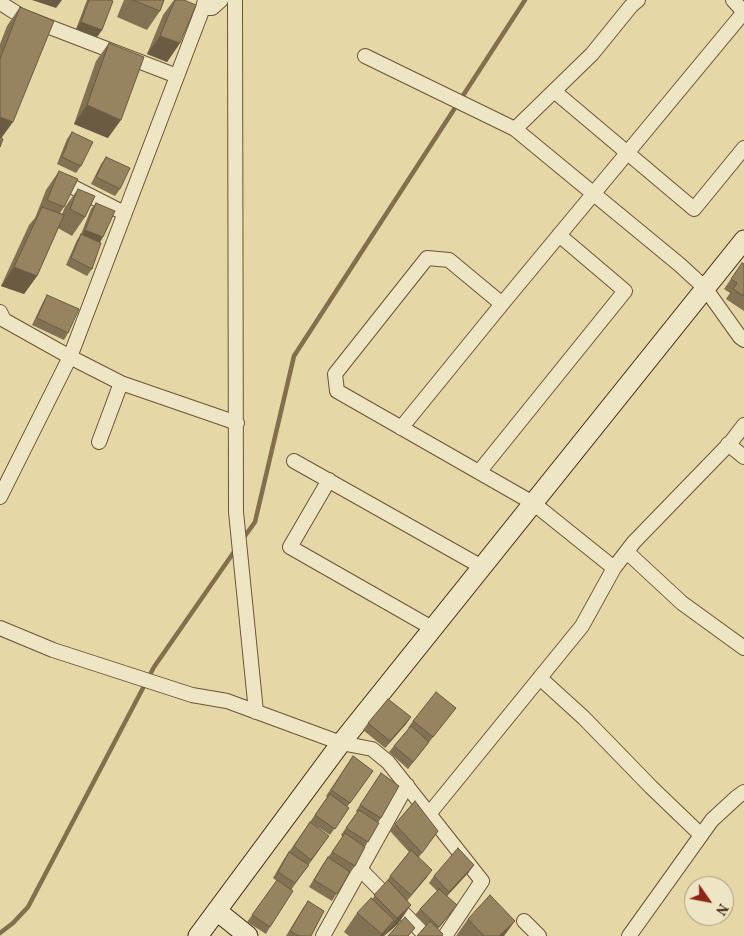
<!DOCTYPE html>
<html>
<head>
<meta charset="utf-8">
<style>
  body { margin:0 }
  #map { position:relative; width:744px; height:936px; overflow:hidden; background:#e5d7a6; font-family:Vollkorn,serif }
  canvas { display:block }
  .north { position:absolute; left:684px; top:876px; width:50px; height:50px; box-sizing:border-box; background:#eee5c5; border:1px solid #aa9a7d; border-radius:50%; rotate:123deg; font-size:14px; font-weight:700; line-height:20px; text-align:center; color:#432912 }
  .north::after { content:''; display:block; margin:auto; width:18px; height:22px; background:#8f2418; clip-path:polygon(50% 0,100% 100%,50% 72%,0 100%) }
</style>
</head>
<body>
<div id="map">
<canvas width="744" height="936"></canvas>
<div class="north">N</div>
</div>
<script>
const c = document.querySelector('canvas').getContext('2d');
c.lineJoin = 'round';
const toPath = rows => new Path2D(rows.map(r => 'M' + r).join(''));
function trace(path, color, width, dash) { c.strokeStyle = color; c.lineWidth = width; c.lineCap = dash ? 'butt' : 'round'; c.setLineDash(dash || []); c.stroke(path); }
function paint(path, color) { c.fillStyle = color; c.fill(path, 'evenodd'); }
trace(toPath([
  [242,540,255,522,294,356,525,0],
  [0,933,13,923,28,907,154,667,236,549]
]), '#836e4d', 4.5);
const street = toPath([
  [235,0,236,512,256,712],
  [733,0,744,12],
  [2,4,21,16,177,76],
  [203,8,212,8,221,0],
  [365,56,515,129,680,265,705,288,740,337,744,340],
  [554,91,694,209,744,148],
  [515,129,592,54,631,6,638,0],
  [71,186,124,213],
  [502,304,449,260,427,258,335,374,337,391,533,503,614,568],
  [0,312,4,320,70,357,121,383,237,423],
  [401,428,502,304,744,12],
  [99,442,121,383],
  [728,444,744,457],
  [294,461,482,567],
  [479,472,625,291,559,235],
  [329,480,290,547,432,628],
  [0,497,70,357,203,8,205,0],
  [627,552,682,603,744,648],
  [0,628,53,650,192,695,227,701,341,743,372,749,388,762,482,881,445,936],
  [540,678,584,718,651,787,701,835],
  [429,814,582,626,614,568,634,542,731,442,744,425],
  [360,869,426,936],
  [524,921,539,936],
  [323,936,407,785],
  [629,936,712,820,737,797,744,792]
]);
const secondary = toPath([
  [217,911,248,936],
  [198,936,341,743,744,240]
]);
trace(street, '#6c5437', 16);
trace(secondary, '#432912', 21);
trace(street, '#eee5c5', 14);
trace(secondary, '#eee5c5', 19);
paint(toPath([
  [87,0,110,0,102,30,97,37,76,29],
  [124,0,164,0,160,11,147,30,117,17],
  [174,0,184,0,180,43,167,62,147,54,163,15],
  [20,7,2,138,0,147,0,44,7,26],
  [109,43,108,138,74,124,96,61],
  [72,132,81,166,76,173,57,164,67,139],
  [106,157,120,189,115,196,91,184,101,164],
  [59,171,64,207,60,213,62,214,65,207,78,189,85,217,72,236,58,228,37,276,24,294,1,286,29,225,35,218,46,190],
  [96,203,100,243,92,269,87,276,66,265,77,240,81,234,91,209],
  [742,263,744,264,744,311,726,299,730,293,724,289],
  [47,295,68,333,64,340,32,325,43,302],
  [456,708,408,769,389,752,409,728,408,728,413,721],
  [411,717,406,724,385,748,363,730,368,723],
  [353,756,373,771,347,807,349,808,330,835,310,822,327,797,326,796],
  [381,773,381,818,378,822,355,866,350,873,350,872,332,901,309,887,323,864,343,837,341,835,357,812,356,811],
  [310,822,329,836,291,890,270,927,266,934,247,922,277,881,273,878,284,859],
  [395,824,438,831,419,857,427,877,407,901,398,924,384,936,349,936,344,932,357,913,372,899,386,883,390,876,409,852,390,831],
  [469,872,447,896,452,912,438,929,426,926,415,915,420,909,437,891,429,883,434,876],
  [308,901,311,936,286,936,303,908],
  [468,919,504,936,456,936]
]), '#827152');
paint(toPath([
  [32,0,62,0,56,8],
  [81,22,102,30,97,37,76,29],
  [160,36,180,43,167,62,147,54],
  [87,105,121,120,108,138,74,124],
  [0,117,13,122,0,140],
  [85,230,103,237,99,244,80,237],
  [14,267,37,276,24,294,1,286],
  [411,717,406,724,385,748,390,741],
  [474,865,469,872,445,898,449,892],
  [432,870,427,877,406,901,411,895],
  [411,905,398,924,384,936,397,918],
  [394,920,383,936,380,936,382,934],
  [515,921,504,936,499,936]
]), '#6a5c42');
const building = toPath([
  [89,0,110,0,113,1,102,30,81,22,89,0],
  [133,0,164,0,160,11,133,0],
  [175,0,184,0,196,5,180,43,160,36,175,0],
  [20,7,54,21,13,122,0,117,0,59,20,7],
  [109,43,144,57,121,120,87,105,109,43],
  [72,132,93,142,81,166,62,157,72,132],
  [0,137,3,139,0,147,0,137],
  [106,157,130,168,120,189,96,177,106,157],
  [59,171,78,179,64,207,47,200,59,171],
  [78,189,95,196,85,217,70,209,78,189],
  [96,203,115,211,103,237,85,230,96,203],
  [42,207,64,215,37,276,14,267,42,207],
  [81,234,101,243,92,269,71,258,81,234],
  [742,263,744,264,744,296,733,289,737,283,731,279,742,263],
  [47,295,79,309,68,333,37,318,47,295],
  [436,692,456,708,433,737,413,721,436,692],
  [388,699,411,717,390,741,368,723,388,699],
  [411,726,429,742,413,762,394,746,411,726],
  [353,756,373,771,350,803,331,790,353,756],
  [381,773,399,786,381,818,360,805,381,773],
  [330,794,349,808,335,829,315,815,330,794],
  [415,801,438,831,422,853,395,824,415,801],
  [359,810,379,823,368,842,346,828,359,810],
  [310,822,329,836,311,860,294,846,310,822],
  [345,833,365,847,355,866,332,852,345,833],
  [458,848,474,865,449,892,434,876,458,848],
  [411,850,432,870,411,895,390,876,411,850],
  [289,852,309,865,295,883,278,872,289,852],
  [328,857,350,872,337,894,314,880,328,857],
  [277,880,293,891,270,927,252,915,277,880],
  [388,880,411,905,397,918,374,895,388,880],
  [439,889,457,905,439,927,420,909,439,889],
  [490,895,515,921,499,936,484,936,468,919,490,895],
  [371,898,394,920,382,934,357,913,371,898],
  [308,901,324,911,311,936,299,936,290,931,308,901],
  [405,917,415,928,408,936,388,936,405,917],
  [430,921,443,934,442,936,417,936,430,921]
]);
paint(building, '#97835f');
trace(building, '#6a5c42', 1);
</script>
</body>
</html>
